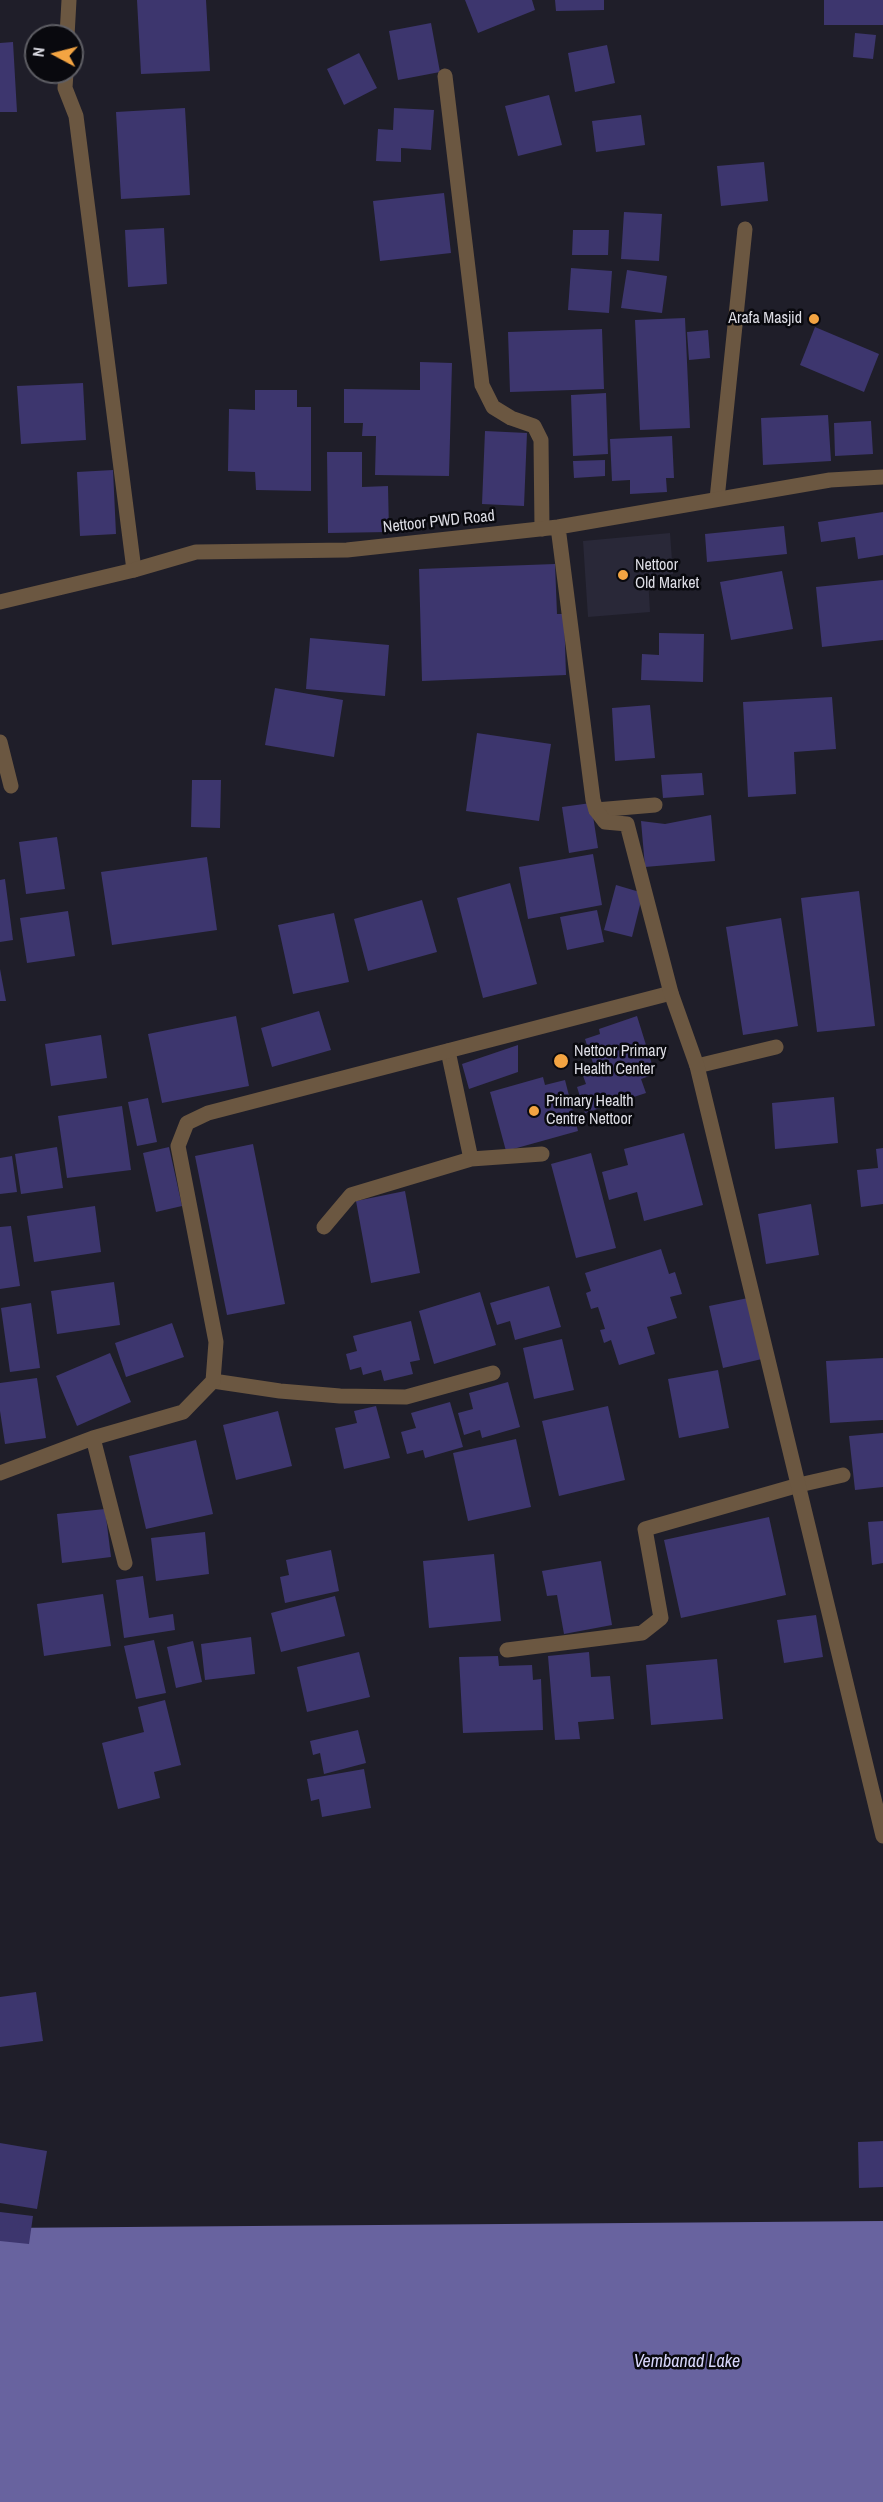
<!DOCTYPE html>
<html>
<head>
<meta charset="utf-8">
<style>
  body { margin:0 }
  #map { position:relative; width:883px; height:2502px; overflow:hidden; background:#1f1e29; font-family:"Archivo Narrow",sans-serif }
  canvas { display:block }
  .north { position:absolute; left:24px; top:24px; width:60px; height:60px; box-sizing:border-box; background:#09090e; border:2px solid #5e5e64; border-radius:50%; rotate:277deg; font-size:16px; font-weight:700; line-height:24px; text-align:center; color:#dddde5 }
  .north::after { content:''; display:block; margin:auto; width:21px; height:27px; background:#f3a442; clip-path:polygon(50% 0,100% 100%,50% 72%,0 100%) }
</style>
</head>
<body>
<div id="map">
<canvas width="883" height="2502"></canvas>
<div class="north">N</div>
</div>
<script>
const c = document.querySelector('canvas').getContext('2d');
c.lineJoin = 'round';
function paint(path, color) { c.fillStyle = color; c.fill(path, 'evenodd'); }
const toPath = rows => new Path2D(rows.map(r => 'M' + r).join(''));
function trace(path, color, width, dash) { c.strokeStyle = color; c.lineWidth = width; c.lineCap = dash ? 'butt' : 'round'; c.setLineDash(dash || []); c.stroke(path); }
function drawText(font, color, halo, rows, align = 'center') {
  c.font = font + ' "Archivo Narrow",sans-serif'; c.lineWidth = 5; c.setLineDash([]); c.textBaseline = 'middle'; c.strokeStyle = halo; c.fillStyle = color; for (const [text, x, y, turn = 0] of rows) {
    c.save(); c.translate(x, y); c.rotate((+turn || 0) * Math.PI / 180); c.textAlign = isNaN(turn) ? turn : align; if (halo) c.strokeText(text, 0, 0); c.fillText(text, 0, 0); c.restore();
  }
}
paint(toPath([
  [670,533,673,574,648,576,650,612,588,617,583,541]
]), '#292838');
paint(toPath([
  [883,2221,883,2502,0,2502,0,2228]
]), '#68639f');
paint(toPath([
  [137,0,206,0,210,71,141,74],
  [465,0,532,0,535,10,478,33],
  [555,0,604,0,604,10,556,11],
  [824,0,883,0,883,25,824,25],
  [431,23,440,72,398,80,389,31],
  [855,33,876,35,873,59,853,57],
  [13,42,17,112,0,112,0,43],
  [607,45,615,83,575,92,568,53],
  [359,53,377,88,344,105,327,69],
  [549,95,562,145,518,156,505,106],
  [185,108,190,195,121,199,116,112],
  [394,108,434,110,431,150,401,148,401,162,376,161,378,129,393,130],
  [641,115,645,145,596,152,592,121],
  [764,162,768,201,721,206,717,166],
  [444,193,451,253,380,261,373,201],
  [624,212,662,214,659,261,621,259],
  [164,228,167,284,128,287,125,230],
  [573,230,609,230,608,255,572,255],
  [571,268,612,271,609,313,568,310],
  [627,270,667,276,662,313,621,308],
  [685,318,690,428,640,430,635,320],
  [815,327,879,354,864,392,800,365],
  [602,329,604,389,510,392,508,332],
  [708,330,710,358,689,360,687,332],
  [420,362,452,363,449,476,375,475,376,436,362,436,363,423,344,423,344,389,420,390],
  [83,383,86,440,21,444,17,386],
  [255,390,297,390,297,407,311,407,311,491,256,490,255,472,228,471,229,409,255,410],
  [606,393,608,454,573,456,571,395],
  [828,415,831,461,763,465,761,418],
  [871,421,873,454,835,456,834,423],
  [485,431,527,433,524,506,482,504],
  [672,436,674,478,666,478,667,492,630,494,630,480,612,481,610,439],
  [327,452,362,452,362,487,388,486,389,532,328,533],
  [605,460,605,476,574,478,573,461],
  [113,470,116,534,80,536,77,472],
  [883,512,883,555,858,559,855,537,821,542,818,522],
  [784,526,787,554,707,562,705,534],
  [555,564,557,614,564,614,566,675,422,681,419,569],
  [782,571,793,629,731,640,720,582],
  [883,580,883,640,822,647,816,587],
  [659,633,704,634,703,682,641,680,642,654,659,655],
  [310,638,389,645,385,696,306,689],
  [275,688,343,700,334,757,265,745],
  [832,697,836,749,794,752,796,794,748,797,743,702],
  [650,705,655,758,615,761,612,708],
  [477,733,551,744,539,821,466,811],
  [702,773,704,795,663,798,661,775],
  [192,780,221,780,220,828,191,827],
  [591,803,598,848,569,853,562,807],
  [711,815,715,861,645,867,641,821,665,824],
  [57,837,65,889,26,894,19,842],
  [593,854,602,905,528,919,519,867],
  [207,857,217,930,112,945,101,872],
  [5,879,13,940,0,942,0,880],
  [510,883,537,984,483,998,457,898],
  [616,885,643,893,632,937,604,930],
  [859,891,875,1026,817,1032,801,898],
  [422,900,437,952,368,971,354,919],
  [597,910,604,942,567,950,560,917],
  [68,911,75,956,27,963,20,918],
  [334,913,349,982,293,994,278,925],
  [781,918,798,1026,743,1035,726,927],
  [0,969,6,1001,0,1001],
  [319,1011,331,1050,272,1067,261,1028],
  [236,1016,249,1086,162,1103,148,1034],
  [637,1016,655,1074,641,1079,646,1093,585,1113,577,1087,586,1084,582,1073,595,1069,585,1039,600,1034,599,1029],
  [101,1035,107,1078,51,1086,45,1044],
  [518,1045,518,1072,469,1089,462,1064],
  [543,1077,545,1085,565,1080,578,1131,506,1151,490,1092],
  [834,1097,838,1143,775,1149,772,1103],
  [148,1098,157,1142,137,1146,128,1102],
  [122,1106,131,1170,67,1178,58,1116],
  [684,1133,703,1205,644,1221,637,1192,609,1200,602,1172,628,1165,624,1149],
  [253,1144,285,1304,227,1315,195,1156],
  [57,1147,63,1188,21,1194,15,1154],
  [169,1147,182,1206,156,1212,143,1153],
  [883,1148,883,1204,861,1207,857,1170,878,1168,876,1149],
  [591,1153,616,1248,576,1258,551,1164],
  [12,1156,17,1192,0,1194,0,1158],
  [405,1191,420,1273,371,1283,356,1201],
  [811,1204,819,1255,766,1264,758,1214],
  [95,1206,101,1252,34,1262,27,1216],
  [11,1226,20,1286,0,1289,0,1227],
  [661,1249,669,1274,675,1272,682,1294,670,1297,677,1318,647,1327,655,1354,619,1365,611,1340,604,1343,600,1330,605,1329,598,1307,591,1309,586,1293,591,1291,585,1273],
  [114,1282,120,1325,57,1334,51,1291],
  [549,1286,561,1327,515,1340,510,1321,497,1325,490,1303],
  [480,1292,496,1345,434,1364,419,1311],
  [748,1298,762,1359,723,1368,709,1306],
  [31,1303,40,1368,10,1372,1,1308],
  [411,1321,420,1360,410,1362,413,1374,384,1381,381,1370,363,1375,361,1367,350,1370,346,1354,357,1351,353,1336],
  [172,1323,184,1357,126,1377,115,1343],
  [562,1339,574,1390,534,1399,523,1348],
  [110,1353,131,1402,77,1426,56,1376],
  [883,1358,883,1420,830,1423,826,1361],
  [718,1370,729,1428,679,1438,668,1379],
  [37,1378,46,1438,5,1444,0,1411,0,1383],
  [508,1382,520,1427,482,1438,480,1430,464,1435,458,1413,473,1409,469,1393],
  [450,1402,463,1447,425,1458,423,1450,407,1454,401,1432,416,1428,411,1413],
  [376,1406,390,1458,344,1469,335,1428,357,1423,354,1411],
  [608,1406,625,1480,559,1496,542,1421],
  [278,1411,292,1466,236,1480,223,1425],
  [883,1433,883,1487,855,1490,849,1436],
  [516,1439,531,1507,468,1521,453,1453],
  [196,1440,213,1514,146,1529,129,1456],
  [105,1509,111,1557,62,1563,57,1514],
  [769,1517,786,1595,681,1618,664,1540],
  [883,1521,883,1563,872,1565,868,1522],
  [205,1532,209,1574,156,1581,151,1538],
  [331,1550,339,1591,285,1603,280,1577,289,1575,286,1560],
  [494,1554,501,1621,429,1628,423,1561],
  [601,1561,612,1625,564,1634,557,1595,547,1596,542,1571],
  [143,1576,149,1618,173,1614,175,1630,124,1638,116,1580],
  [103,1594,111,1646,44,1656,37,1604],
  [335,1596,345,1636,281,1652,271,1613],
  [816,1615,823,1657,784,1663,777,1620],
  [251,1637,255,1674,205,1680,201,1644],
  [154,1640,166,1693,136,1699,124,1646],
  [193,1641,202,1682,176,1688,167,1647],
  [359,1652,370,1697,307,1712,297,1667],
  [589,1652,591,1677,610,1676,614,1719,578,1722,580,1739,555,1740,548,1656],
  [498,1656,499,1666,532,1665,533,1680,541,1679,543,1730,463,1733,459,1657],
  [717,1659,723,1719,651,1725,646,1665],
  [165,1700,181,1765,154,1772,160,1798,118,1809,102,1743,144,1732,138,1707],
  [358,1730,366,1763,324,1774,320,1753,313,1755,310,1741],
  [364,1769,371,1808,322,1817,319,1799,311,1801,307,1779],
  [36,1992,43,2041,0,2047,0,1997],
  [883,2141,883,2187,859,2188,858,2142],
  [0,2143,47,2151,37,2209,0,2203],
  [0,2212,33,2216,29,2244,0,2241]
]), '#3d366e');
trace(toPath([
  [448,1051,471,1159],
  [324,1227,351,1195,471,1159,542,1154],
  [213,1381,280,1391,340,1396,406,1397,493,1373]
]), '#6b5741', 15);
trace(toPath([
  [67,36,69,0],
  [66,72,65,88,76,116,134,570],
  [445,76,482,385,493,407,511,418,534,426,541,440,542,529],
  [717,499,745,229],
  [0,742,11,786],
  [596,810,655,805],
  [697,1066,776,1047],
  [93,1438,125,1563],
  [0,1473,93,1438,183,1412,213,1381,216,1342,178,1146,187,1123,208,1113,671,993],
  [507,1650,642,1633,661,1618,645,1529,799,1485,843,1475]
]), '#6b5741', 15);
trace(toPath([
  [558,527,593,800,596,810,605,822,627,824,671,993,697,1066,883,1836],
  [0,602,134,570,196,552,347,550,558,527,830,480,883,477]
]), '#6b5741', 15);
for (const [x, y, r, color] of [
  [814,319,6,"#f3a442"],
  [623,575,6,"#f3a442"],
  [561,1061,8,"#f3a442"],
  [534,1111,6,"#f3a442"]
]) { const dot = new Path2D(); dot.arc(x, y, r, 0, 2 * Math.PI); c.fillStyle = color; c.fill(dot); trace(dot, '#09090e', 2); }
drawText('16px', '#dddde5', '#09090e', [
  ["Arafa Masjid",802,319,"right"],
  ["Nettoor",635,566],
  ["Old Market",635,584],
  ["Nettoor Primary",574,1052],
  ["Health Center",574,1070],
  ["Primary Health",546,1102],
  ["Centre Nettoor",546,1120]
], 'left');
drawText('16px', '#dddde5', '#09090e', [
  ["Nettoor PWD Road",439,522,-6]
]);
drawText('italic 18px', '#d7d6fa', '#09090e', [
  ["Vembanad Lake",687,2362]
]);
</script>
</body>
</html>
